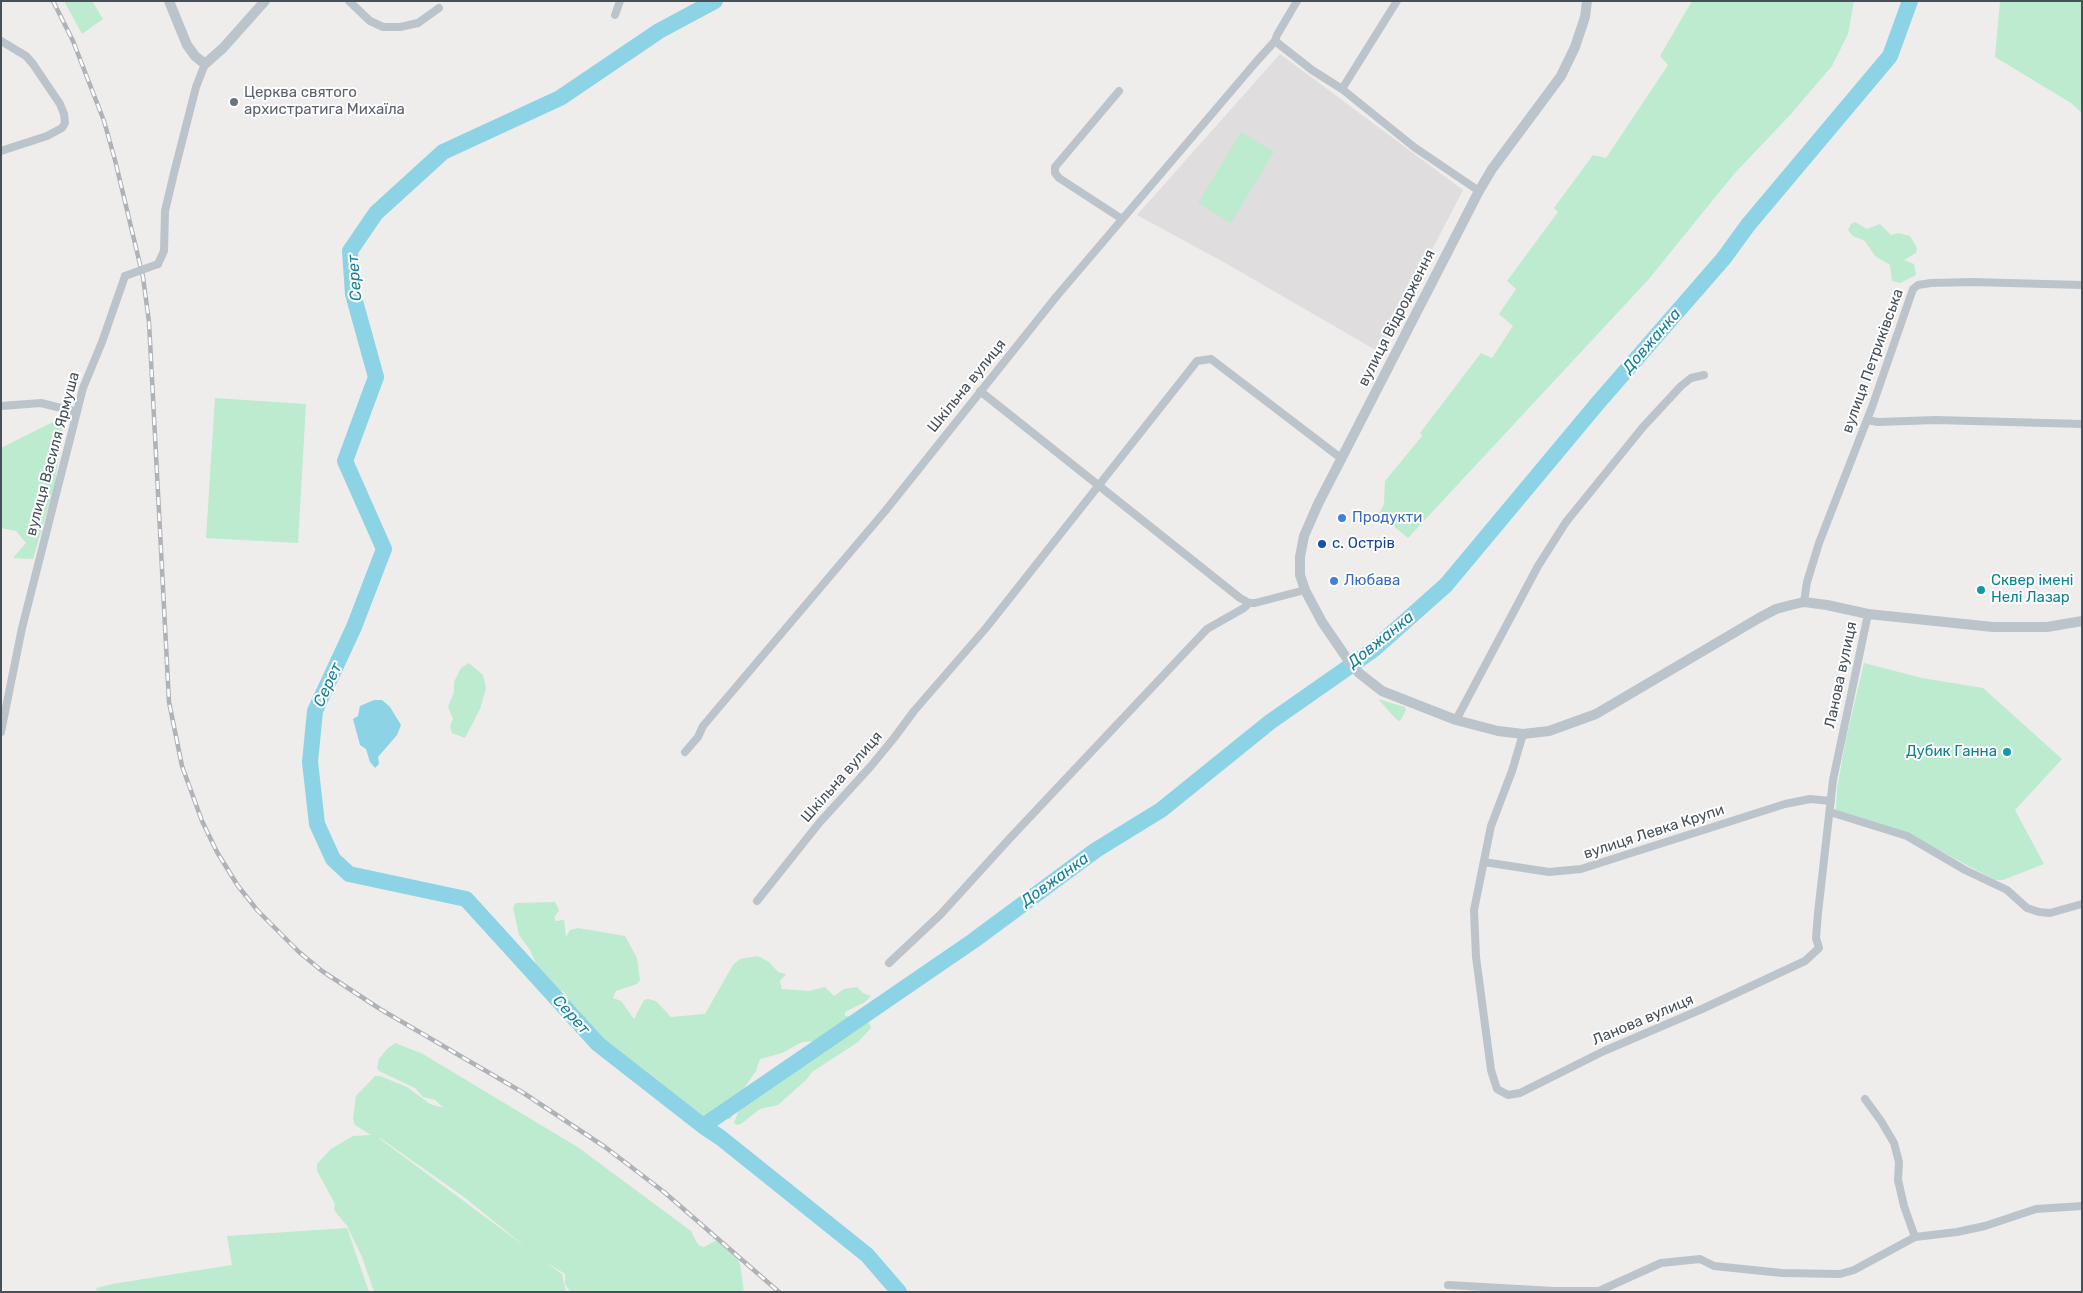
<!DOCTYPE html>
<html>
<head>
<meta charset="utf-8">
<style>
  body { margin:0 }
  #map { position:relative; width:2083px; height:1293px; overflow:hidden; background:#efecec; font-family:Rubik,sans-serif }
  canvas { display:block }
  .frame { position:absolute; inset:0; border:2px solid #465059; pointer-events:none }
</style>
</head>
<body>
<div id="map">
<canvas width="2083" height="1293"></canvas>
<div class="frame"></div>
</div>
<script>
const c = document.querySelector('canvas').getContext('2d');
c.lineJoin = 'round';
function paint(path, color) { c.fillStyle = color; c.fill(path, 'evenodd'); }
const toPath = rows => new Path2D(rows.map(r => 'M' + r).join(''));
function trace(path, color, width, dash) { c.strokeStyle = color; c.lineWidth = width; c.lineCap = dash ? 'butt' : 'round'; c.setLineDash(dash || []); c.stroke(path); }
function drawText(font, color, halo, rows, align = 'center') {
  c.font = font + ' Rubik,sans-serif'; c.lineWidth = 4; c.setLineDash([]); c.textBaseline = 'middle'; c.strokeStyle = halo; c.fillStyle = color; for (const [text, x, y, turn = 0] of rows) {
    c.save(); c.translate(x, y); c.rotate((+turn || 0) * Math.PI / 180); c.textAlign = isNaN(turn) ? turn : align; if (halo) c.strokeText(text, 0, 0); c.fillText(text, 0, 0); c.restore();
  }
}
paint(toPath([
  [1280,54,1463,190,1379,352,1227,264,1137,215]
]), '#e0ddde');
paint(toPath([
  [64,1,92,1,103,19,82,34],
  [1692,1,1854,1,1848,34,1832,66,1790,115,1734,174,1648,280,1408,538,1379,514,1384,504,1385,481,1422,436,1420,433,1481,353,1492,358,1513,326,1499,314,1516,289,1507,281,1558,212,1554,208,1593,155,1606,158,1668,65,1660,56],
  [2000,1,2082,1,2082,113,2071,103,1995,57],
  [1241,132,1274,152,1231,223,1198,203],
  [1855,222,1867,229,1880,224,1891,235,1898,233,1910,236,1917,248,1916,253,1904,260,1914,264,1916,275,1900,283,1892,281,1890,265,1875,256,1865,241,1853,236,1848,230,1851,224],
  [215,398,306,404,298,543,206,538],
  [57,420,62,422,63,425,55,484,33,559,13,558,26,543,16,531,1,528,1,448],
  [469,663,483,675,486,688,480,709,465,738,452,733,450,726,453,719,448,707,454,692,454,682,461,668],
  [1864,663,1922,678,1983,688,2062,759,2015,810,2044,864,2003,880,1995,880,1903,831,1836,810,1837,789,1846,739],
  [1378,699,1405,707,1406,710,1401,720,1399,721,1396,719],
  [555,902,559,910,554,918,556,921,564,920,566,937,570,930,578,928,625,936,637,958,640,980,637,984,616,991,613,998,621,1001,634,1019,644,1000,648,999,656,1001,671,1017,705,1014,733,965,740,959,758,956,769,962,778,972,786,974,780,981,782,989,809,991,825,987,834,996,844,989,857,987,863,993,871,996,865,1002,845,1012,845,1016,867,1018,871,1028,858,1042,812,1072,806,1080,778,1105,760,1109,741,1124,737,1125,734,1123,744,1096,774,1069,815,1041,802,1042,782,1053,760,1059,756,1071,737,1098,731,1119,695,1120,668,1099,650,1092,636,1064,609,1054,594,1028,575,1014,565,993,544,982,530,950,519,935,513,907,516,903],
  [395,1043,423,1054,579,1148,691,1231,697,1243,700,1246,704,1247,715,1241,720,1240,736,1256,740,1264,744,1292,570,1292,565,1284,565,1274,544,1261,562,1274,566,1292,374,1292,362,1257,347,1226,334,1210,335,1204,317,1171,317,1164,331,1149,353,1136,371,1135,355,1125,353,1119,356,1096,375,1076,380,1076,407,1087,430,1104,444,1108,435,1100,423,1097,415,1088,379,1071,377,1068,379,1059,387,1049],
  [380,1138,464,1197,527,1248,380,1139],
  [347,1228,369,1292,97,1292,96,1288,112,1284,232,1265,227,1236]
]), '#bcebcf');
paint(toPath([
  [374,700,382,700,390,707,401,725,397,735,378,757,379,764,375,768,370,762,366,749,360,745,353,719,358,716,360,706]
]), '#8cd3e6');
trace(toPath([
  [715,1,659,31,560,98,443,152,376,213,350,251,353,294,376,377,345,461,384,549,354,627,315,711,310,762,317,824,333,859,349,874,466,899,598,1044,703,1126,721,1138,867,1255,899,1292],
  [703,1126,973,941,1096,850,1161,810,1270,722,1373,650,1446,585,1597,404,1724,258,1748,225,1890,56,1910,1]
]), '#8cd3e6', 16);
trace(toPath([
  [349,1,370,21,383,27,400,27,418,23,439,8],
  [615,15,620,1],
  [1,41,26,56,33,64,60,104,64,114,65,123,62,128,47,136,1,151],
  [1275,41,1312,70,1342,89,1414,147,1479,191],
  [1342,89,1397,1],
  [1119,91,1055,167,1055,173,1059,178,1122,219],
  [158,264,164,251,165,211,174,173,196,87,205,64],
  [980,391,1240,598,1249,603,1255,603,1305,590],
  [1,406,41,403,77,412],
  [1867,420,1878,422,1936,420,2082,424],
  [1804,602,1807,582,1819,543,1872,407,1913,289,1918,285,1931,283,1972,282,2082,285],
  [1456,720,1538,566,1566,522,1643,427,1681,386,1691,378,1704,375],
  [1,732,22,628,83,388,102,342,125,276],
  [1523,734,1512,771,1491,826,1474,910,1476,957,1491,1070,1497,1089,1508,1095,1520,1093,1604,1051,1702,1009,1805,961,1819,948,1816,938,1818,913,1833,780,1868,614],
  [685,752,698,737,703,726,886,510,1056,297,1256,62,1275,41,1277,35,1297,1],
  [1830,812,1907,836,1965,870,2007,890,2027,908,2039,912,2050,913,2082,904],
  [1484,862,1549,872,1581,869,1785,804,1810,799,1831,801],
  [757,901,820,822,871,766,894,738,914,711,986,628,1197,361,1211,359,1342,459],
  [889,963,941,914,1011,837,1207,629,1244,608,1249,603],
  [1865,1099,1881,1121,1894,1143,1899,1162,1898,1180,1904,1206,1915,1237],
  [1448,1285,1554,1291,1599,1291,1661,1263,1700,1259,1714,1266,1782,1273,1840,1274,1854,1270,1915,1237,1957,1232,1985,1226,2036,1209,2082,1206]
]), '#bbc4cb', 8);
trace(toPath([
  [169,1,187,45,195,56,205,64,223,48,265,1],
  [1587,1,1585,17,1575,47,1561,76,1492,169,1479,191,1318,504,1304,536,1300,557,1300,575,1305,590,1322,622,1346,657,1359,673,1382,691,1456,720,1498,731,1523,734,1549,731,1596,714,1759,618,1776,609,1791,605,1804,602,1827,605,1868,614,1993,627,2047,627,2082,621]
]), '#bbc4cb', 10);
const rail = toPath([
  [53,1,73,41,104,121,115,160,143,277,149,322,169,702,182,766,202,821,217,852,238,886,258,911,299,952,322,971,380,1009,522,1092,605,1147,664,1192,779,1292]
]);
trace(rail, '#afb2b7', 4.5);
trace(rail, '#fff', 2.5, [8]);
trace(toPath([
  [125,276,158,264]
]), '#bbc4cb', 8);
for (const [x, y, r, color] of [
  [234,102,5,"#6b7280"],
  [1342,518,5,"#3f7fe0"],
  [1322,544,5,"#1a4fb4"],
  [1334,581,5,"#3f7fe0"],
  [1981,590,5,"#0f9aa8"],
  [2007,752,5,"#0f9aa8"]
]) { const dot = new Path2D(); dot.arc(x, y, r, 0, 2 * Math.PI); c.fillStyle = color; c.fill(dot); trace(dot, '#fff', 2); }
drawText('15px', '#5b616d', '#fff', [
  ["Церква святого",244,93],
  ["архистратига Михаїла",244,110]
], 'left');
drawText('15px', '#465059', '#fff', [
  ["вулиця Відродження",1397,318,-63],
  ["вулиця Петриківська",1873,361,-70],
  ["Шкільна вулиця",967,386,-51],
  ["вулиця Василя Ярмуша",53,454,-75],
  ["Ланова вулиця",1841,675,-78],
  ["Шкільна вулиця",842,777,-49],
  ["вулиця Левка Крупи",1654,832,-18],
  ["Ланова вулиця",1643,1020,-23]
]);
drawText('15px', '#366cbe', '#fff', [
  ["Продукти",1352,518],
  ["Любава",1344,581]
], 'left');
drawText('15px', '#164399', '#fff', [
  ["с. Острів",1332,544]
], 'left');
drawText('15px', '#0d838f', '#fff', [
  ["Сквер імені",1991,581],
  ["Нелі Лазар",1991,598],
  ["Дубик Ганна",1997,752,"right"]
], 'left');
drawText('italic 16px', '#14809d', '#fff', [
  ["Серет",355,278,-94],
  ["Довжанка",1652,341,-49],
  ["Довжанка",1381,640,-39],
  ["Серет",328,685,-65],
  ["Довжанка",1055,880,-36],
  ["Серет",571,1015,48]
]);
</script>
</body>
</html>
